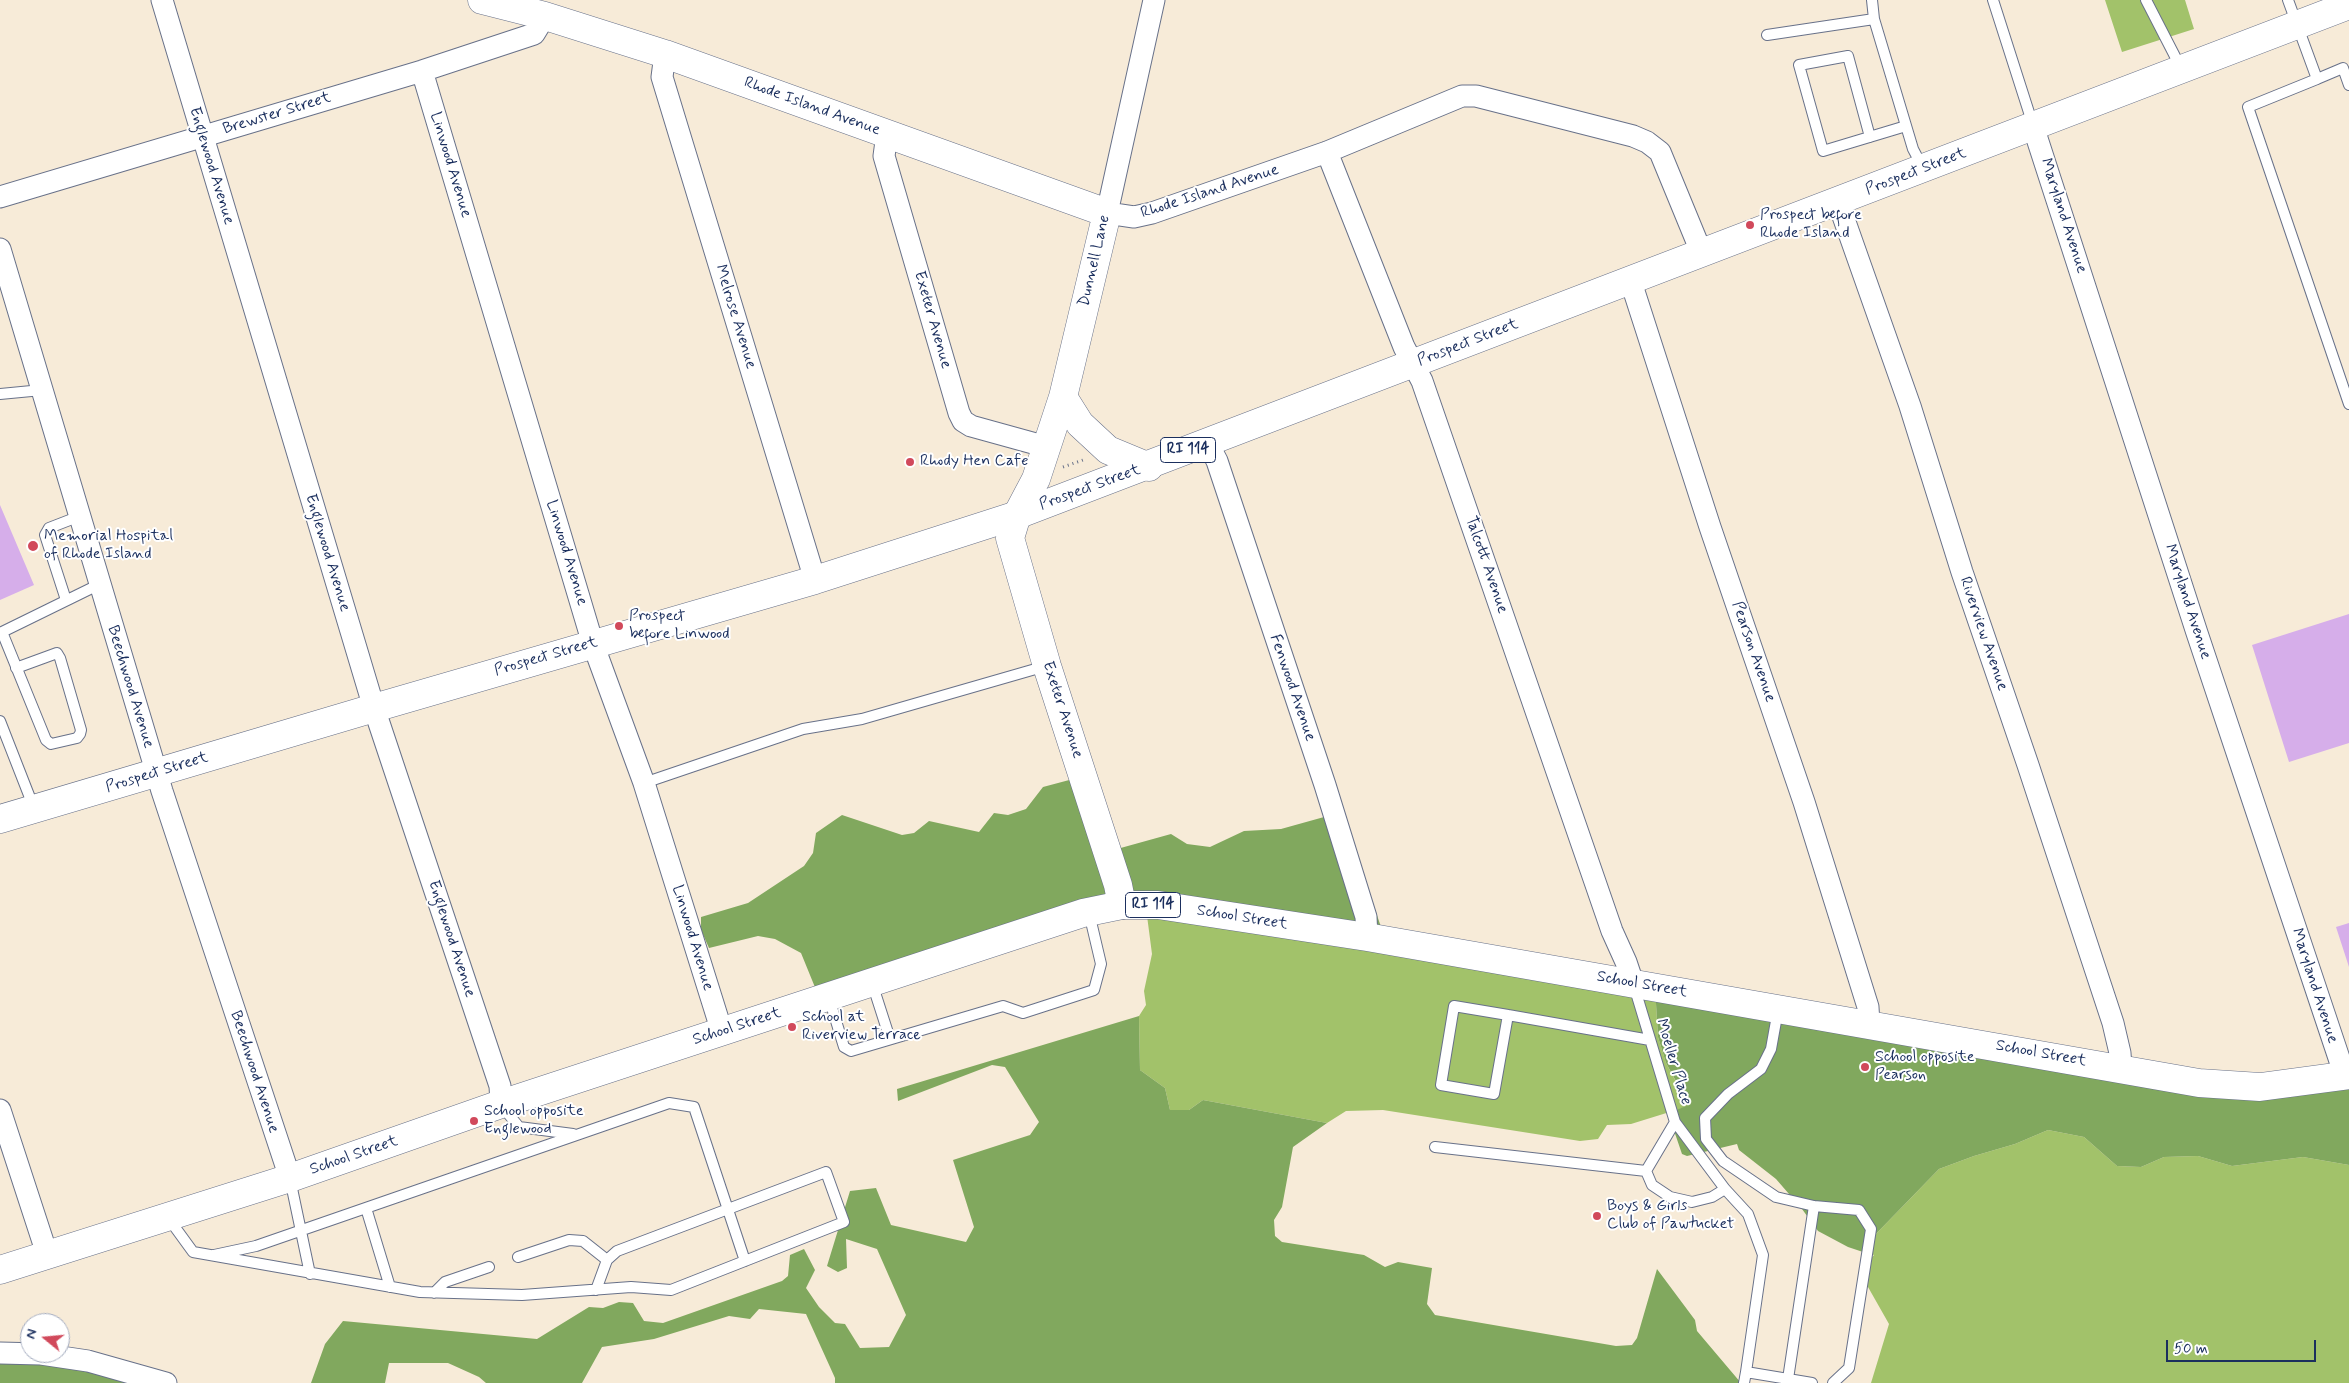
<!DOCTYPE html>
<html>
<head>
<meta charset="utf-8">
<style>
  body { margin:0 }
  #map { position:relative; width:2349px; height:1383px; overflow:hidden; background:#f7ebd8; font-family:Mynerve,sans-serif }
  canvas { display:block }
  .north { position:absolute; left:20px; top:1313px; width:50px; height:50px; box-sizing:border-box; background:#fff; border:1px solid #a4acbf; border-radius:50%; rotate:287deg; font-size:14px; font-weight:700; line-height:20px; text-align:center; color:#1b2f5e }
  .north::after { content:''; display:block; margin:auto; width:18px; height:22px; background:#d1495b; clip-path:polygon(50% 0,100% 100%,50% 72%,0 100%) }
  .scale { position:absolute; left:2166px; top:1340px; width:150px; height:22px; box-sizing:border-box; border:2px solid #1b2f5e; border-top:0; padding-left:6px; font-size:15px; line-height:18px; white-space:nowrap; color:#1b2f5e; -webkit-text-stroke:4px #fff; paint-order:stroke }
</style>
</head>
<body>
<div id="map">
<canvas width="2349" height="1383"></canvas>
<div class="north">N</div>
<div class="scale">50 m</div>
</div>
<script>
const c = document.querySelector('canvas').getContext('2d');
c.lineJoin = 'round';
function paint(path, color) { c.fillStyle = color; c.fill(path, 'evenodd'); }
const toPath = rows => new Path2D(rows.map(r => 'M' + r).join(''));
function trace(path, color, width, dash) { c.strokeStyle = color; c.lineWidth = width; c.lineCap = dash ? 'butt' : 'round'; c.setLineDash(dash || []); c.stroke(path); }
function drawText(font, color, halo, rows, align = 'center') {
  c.font = font + ' Mynerve,sans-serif'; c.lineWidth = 4; c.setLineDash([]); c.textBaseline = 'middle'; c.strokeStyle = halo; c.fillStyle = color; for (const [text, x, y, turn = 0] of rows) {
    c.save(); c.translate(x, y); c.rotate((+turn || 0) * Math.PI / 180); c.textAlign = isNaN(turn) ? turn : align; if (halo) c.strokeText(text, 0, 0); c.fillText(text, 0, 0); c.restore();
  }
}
paint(toPath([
  [2105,0,2185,0,2194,29,2122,52],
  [1146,908,1655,987,1658,1037,1666,1063,1689,1106,1631,1124,1607,1125,1598,1139,1580,1141,1383,1110,1346,1111,1327,1123,1203,1100,1189,1110,1170,1110,1165,1088,1140,1070,1139,1016,1146,1005,1144,991,1152,954],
  [2048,1130,2084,1137,2117,1166,2141,1167,2164,1157,2198,1156,2232,1166,2303,1157,2349,1165,2349,1383,1871,1383,1889,1324,1868,1287,1866,1264,1874,1255,1863,1252,1871,1239,1939,1169,1974,1156,2015,1144]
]), '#a2c26a');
paint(toPath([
  [1088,775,1117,849,1171,834,1187,844,1210,847,1244,831,1281,829,1342,812,1381,927,1149,906,821,1002,801,953,775,939,758,936,709,948,701,930,701,917,748,903,804,866,813,853,816,833,842,815,902,835,914,833,929,821,979,832,994,813,1008,815,1026,809,1043,787],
  [1655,987,2153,1076,2349,1075,2349,1165,2303,1157,2232,1166,2198,1156,2164,1157,2141,1167,2117,1166,2084,1137,2048,1130,2015,1144,1974,1156,1939,1169,1871,1239,1863,1252,1848,1247,1818,1231,1802,1209,1776,1179,1739,1150,1737,1144,1687,1156,1682,1154,1668,1113,1689,1105,1666,1063,1658,1037],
  [1139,1016,1140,1070,1165,1088,1170,1110,1189,1110,1203,1100,1327,1123,1293,1147,1282,1207,1274,1220,1275,1236,1282,1242,1364,1255,1385,1267,1398,1262,1432,1268,1427,1304,1435,1315,1616,1346,1632,1345,1637,1338,1657,1269,1695,1320,1697,1331,1741,1383,835,1383,835,1378,806,1314,759,1309,750,1319,729,1316,654,1339,602,1347,582,1383,486,1383,479,1377,448,1363,389,1363,385,1383,311,1383,325,1344,343,1321,537,1339,589,1307,603,1308,619,1302,633,1303,644,1321,663,1323,782,1281,788,1276,790,1255,804,1249,815,1270,806,1288,819,1307,835,1323,845,1324,860,1348,889,1347,906,1315,877,1249,846,1239,847,1268,838,1272,827,1266,850,1191,876,1188,891,1225,966,1242,974,1227,953,1160,1030,1135,1039,1122,1005,1067,992,1065,898,1101,897,1089],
  [0,1357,169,1383,0,1383]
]), '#81a85e');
paint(toPath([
  [0,505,34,585,0,600],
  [2349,614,2349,743,2289,762,2252,645],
  [2349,923,2349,967,2336,927]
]), '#d6aeea');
const lane = toPath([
  [1872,0,1874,19],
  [1993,0,2033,125],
  [2146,0,2181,68],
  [2288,0,2317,79,2343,68,2349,85],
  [1767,35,1874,19,1913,149,1923,168],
  [2317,79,2248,107,2349,404],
  [1870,137,1848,56,1799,65,1823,151,1906,126],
  [0,394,42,390],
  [66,600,45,535,49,528,80,516],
  [2,632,46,740,51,744,77,738,80,734,81,730,60,658,57,653,16,668],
  [0,633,100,584],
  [0,721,34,808],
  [644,783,803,729,862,719,1046,666],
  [872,983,890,1039],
  [1634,986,1675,1122,1725,1189,1748,1214,1763,1255,1746,1372,1812,1383],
  [829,998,844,1047,851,1051,1003,1006,1023,1013,1094,990,1101,964,1089,913],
  [1778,1010,1771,1049,1761,1069,1728,1094,1705,1118,1706,1139,1723,1161,1776,1197,1814,1206,1859,1210,1871,1229,1849,1368,1833,1383],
  [1508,1015,1494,1094,1441,1085,1454,1006,1508,1015,1650,1040],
  [501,1105,519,1127,573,1134],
  [1435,1147,1646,1171],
  [1646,1171,1652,1185,1670,1197,1692,1202,1712,1197,1725,1189],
  [1646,1171,1675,1122],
  [290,1179,310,1274],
  [366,1208,390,1287],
  [169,1219,193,1252,420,1292,522,1295,631,1287,671,1290,844,1222,826,1172,617,1251,607,1260,596,1290],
  [214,1255,256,1246,669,1103,694,1107,745,1261],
  [518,1257,569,1240,583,1241,607,1260],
  [434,1293,445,1282,489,1267],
  [1788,1379,1814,1206],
  [1744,1383,1746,1372]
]);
const street = toPath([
  [162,0,374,708,500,1086,501,1104],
  [1154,0,1107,213,1134,217,1152,213,1327,152,1462,96,1476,96,1633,136,1647,142,1660,152,1702,254],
  [665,54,662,77,815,580],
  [422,71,593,644,644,783,722,1032],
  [2033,126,2197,633,2345,1076],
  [887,134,884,156,959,413,963,421,971,426,1047,447],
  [1327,152,1404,347,1422,381,1612,931,1626,962,1633,983],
  [0,197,422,71,534,34,545,16],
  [1838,202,1910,406,1962,572,2028,765,2113,1023,2120,1053,2121,1068],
  [0,249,162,791,290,1178],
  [1631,282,1710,527,1804,802,1868,1007,1869,1024],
  [1207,442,1217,461,1325,785,1366,917,1367,937],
  [0,1110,47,1254],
  [0,1353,41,1354,88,1361,166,1383]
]);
const secondary = toPath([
  [482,0,545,16,665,54,1107,213,1063,397,1036,479,1017,515,1010,538,1047,666,1118,885,1122,905],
  [1063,397,1080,424,1108,450,1149,467]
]);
const primary = toPath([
  [0,819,374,708,815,580,1017,515,2349,5],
  [0,1270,290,1178,501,1104,1083,913,1122,905,1158,905,1367,937,2199,1083,2260,1087,2349,1075]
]);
trace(lane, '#687189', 12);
trace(street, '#687189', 23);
trace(secondary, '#687189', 29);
trace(primary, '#687189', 29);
trace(toPath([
  [1063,467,1083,460]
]), '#687189', 3, [1, 4]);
trace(lane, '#fff', 10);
trace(street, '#fff', 21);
trace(secondary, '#fff', 28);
trace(primary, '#fff', 28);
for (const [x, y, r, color] of [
  [1750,225,5,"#d1495b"],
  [910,462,5,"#d1495b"],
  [33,546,6,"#d1495b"],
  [619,626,5,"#d1495b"],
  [792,1027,5,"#d1495b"],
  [1865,1067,5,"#d1495b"],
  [474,1121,5,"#d1495b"],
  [1597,1216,5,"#d1495b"]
]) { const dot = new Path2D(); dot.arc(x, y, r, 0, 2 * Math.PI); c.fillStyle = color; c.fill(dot); trace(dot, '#fff', 2); }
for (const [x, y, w] of [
  [1188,450,55],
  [1153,905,55]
]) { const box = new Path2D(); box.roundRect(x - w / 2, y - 12.5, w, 25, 4); c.fillStyle = '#fff'; c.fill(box); trace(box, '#1b2f5e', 1); }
drawText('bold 15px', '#1b2f5e', null, [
  ["RI 114",1188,450],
  ["RI 114",1153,905]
]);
drawText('16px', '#1b2f5e', '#fff', [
  ["Rhode Island Avenue",812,107,20],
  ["Brewster Street",277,114,-17],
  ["Linwood Avenue",450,165,73],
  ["Englewood Avenue",211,166,73],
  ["Prospect Street",1916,172,-21],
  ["Rhode Island Avenue",1210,192,-18],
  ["Maryland Avenue",2063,216,72],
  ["Dunnell Lane",1095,261,-77],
  ["Melrose Avenue",735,317,73],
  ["Exeter Avenue",932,320,74],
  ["Prospect Street",1468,343,-21],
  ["Prospect Street",1090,488,-20],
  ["Englewood Avenue",327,553,73],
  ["Linwood Avenue",566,553,73],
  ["Talcott Avenue",1486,565,71],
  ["Maryland Avenue",2187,602,72],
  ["Riverview Avenue",1983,634,71],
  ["Pearson Avenue",1753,652,71],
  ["Prospect Street",546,657,-16],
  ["Beechwood Avenue",130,687,73],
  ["Fenwood Avenue",1292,688,71],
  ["Exeter Avenue",1062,710,72],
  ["Prospect Street",157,773,-17],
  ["School Street",1242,918,9],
  ["Linwood Avenue",692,938,73],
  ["Englewood Avenue",451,939,72],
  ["School Street",1642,985,10],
  ["Maryland Avenue",2314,986,72],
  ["School Street",737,1027,-18],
  ["School Street",2041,1054,10],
  ["Moeller Place",1673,1062,73],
  ["Beechwood Avenue",254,1072,72],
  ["School Street",354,1156,-19]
]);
drawText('16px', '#1b2f5e', '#fff', [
  ["Prospect before",1760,216],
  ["Rhode Island",1760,234],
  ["Rhody Hen Cafe",920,462],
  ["Memorial Hospital",44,537],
  ["of Rhode Island",44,555],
  ["Prospect",629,617],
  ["before Linwood",629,635],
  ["School at",802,1018],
  ["Riverview Terrace",802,1036],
  ["School opposite",1875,1058],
  ["Pearson",1875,1076],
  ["School opposite",484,1112],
  ["Englewood",484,1130],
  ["Boys & Girls",1607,1207],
  ["Club of Pawtucket",1607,1225]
], 'left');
</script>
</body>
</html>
